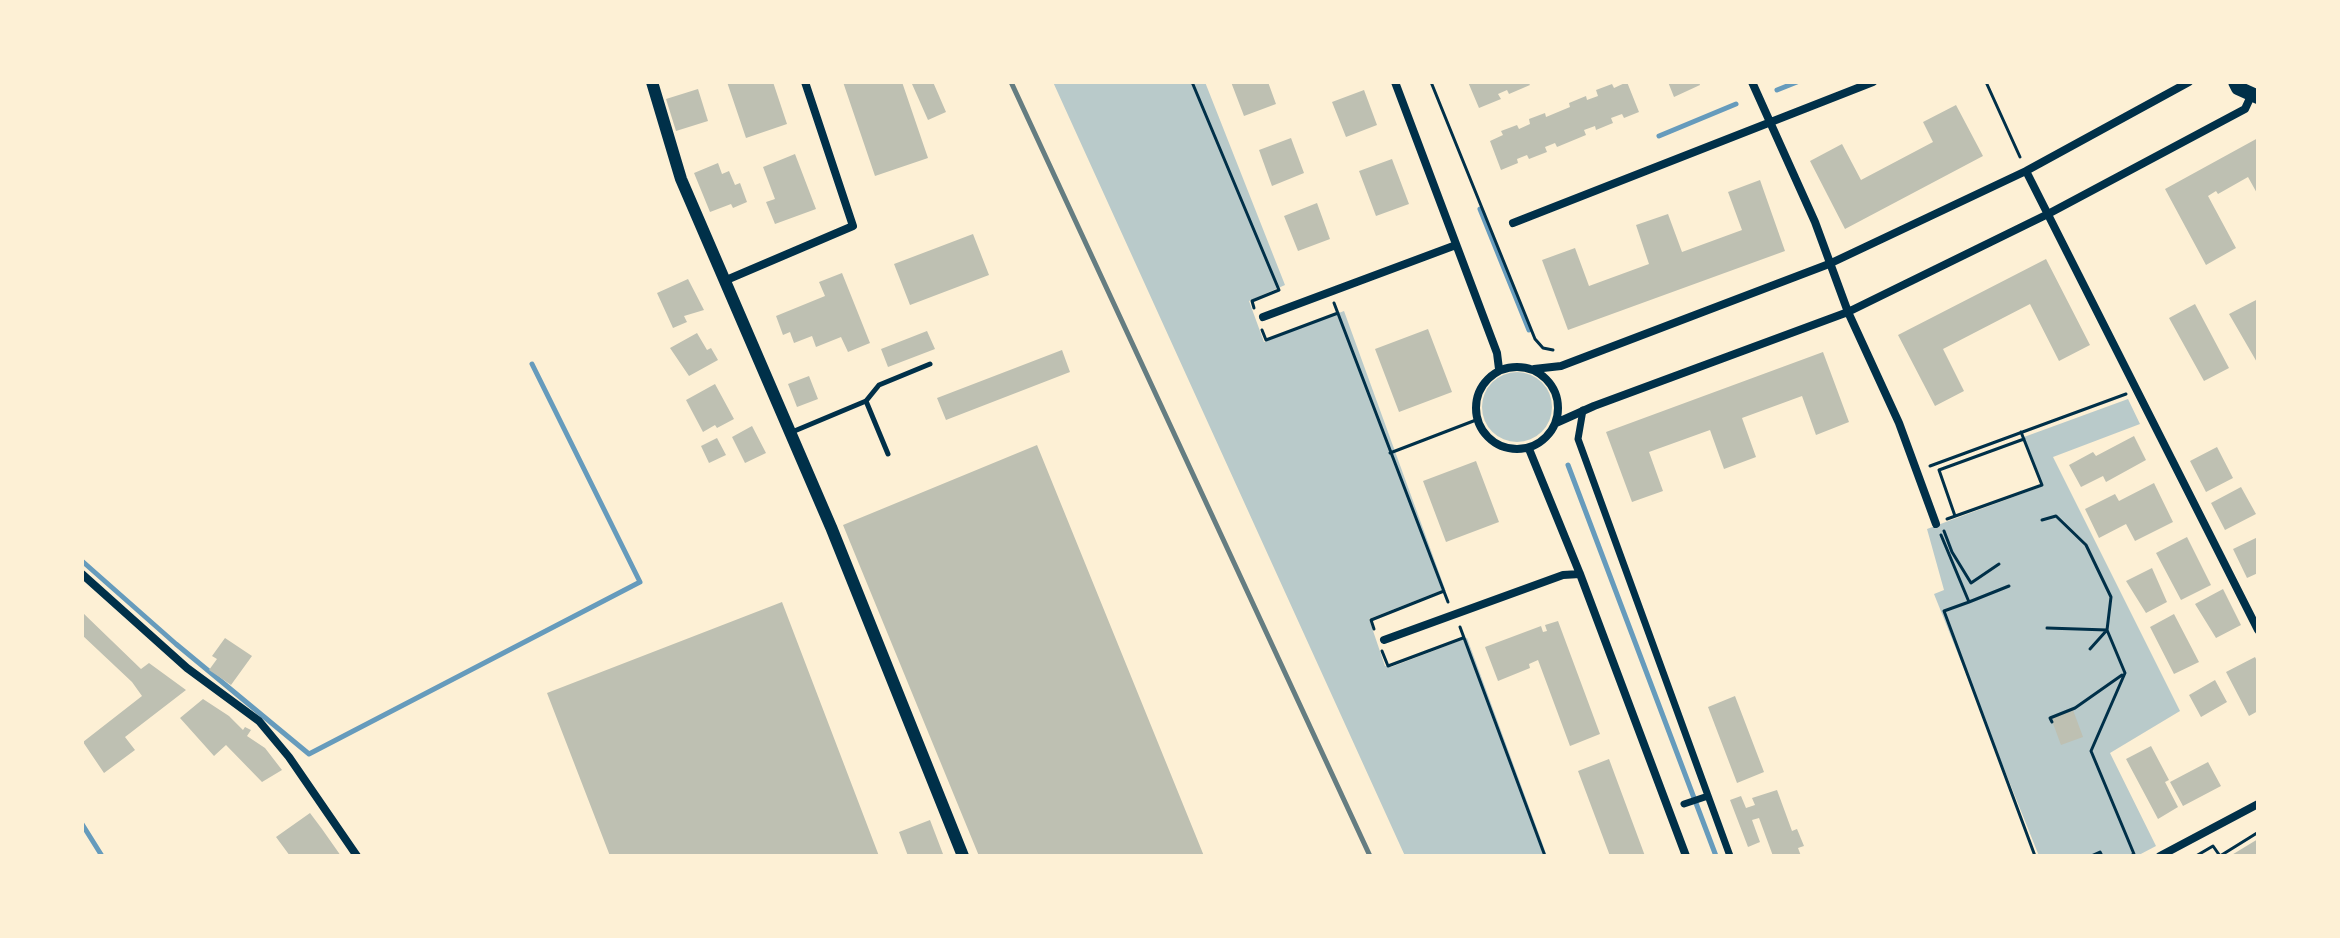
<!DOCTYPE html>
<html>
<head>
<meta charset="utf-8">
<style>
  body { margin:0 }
  #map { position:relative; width:2340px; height:938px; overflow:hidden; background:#fdf0d5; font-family:Manrope,sans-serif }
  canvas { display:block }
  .frame { position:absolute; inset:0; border:84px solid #fdf0d5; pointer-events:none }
</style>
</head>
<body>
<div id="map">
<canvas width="2340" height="938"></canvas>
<div class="frame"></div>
</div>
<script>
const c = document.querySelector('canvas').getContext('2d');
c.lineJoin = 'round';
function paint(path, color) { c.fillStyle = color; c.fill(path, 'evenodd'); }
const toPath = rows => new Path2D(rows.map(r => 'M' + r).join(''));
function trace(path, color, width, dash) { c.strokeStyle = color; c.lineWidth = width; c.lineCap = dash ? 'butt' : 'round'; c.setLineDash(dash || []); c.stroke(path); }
paint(toPath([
  [1053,82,1205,82,1285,285,1249,301,1264,342,1344,311,1445,589,1369,619,1385,666,1391,667,1467,638,1547,856,1405,856],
  '1482 407a35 35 0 1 1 70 0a35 35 0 1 1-70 0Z',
  [2128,399,2140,424,2053,457,2180,711,2110,753,2156,846,2137,856,2039,856,1934,594,1944,590,1927,529,2043,486,2024,437]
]), '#b9caca');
trace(toPath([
  [1777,90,1797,82],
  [1659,136,1736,104],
  [1480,209,1529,330],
  [1568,465,1716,856],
  [82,561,176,644,309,754,640,582,532,364],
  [82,824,102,856]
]), '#669bbc', 5);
paint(toPath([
  [727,82,773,82,787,124,746,138],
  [843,82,902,82,928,158,875,176],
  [915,82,933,82,946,112,928,120,912,84],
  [1231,82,1268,82,1276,104,1244,116],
  [1468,82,1528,82,1530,85,1509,94,1507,90,1498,94,1501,99,1479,108],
  [1627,82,1639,112,1624,118,1622,114,1611,118,1613,123,1596,130,1595,126,1584,130,1586,135,1557,147,1555,143,1545,147,1547,152,1529,159,1527,155,1517,159,1518,163,1501,170,1490,141,1503,135,1501,131,1517,125,1519,129,1530,124,1529,119,1545,113,1546,117,1570,107,1569,103,1586,96,1587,100,1598,96,1596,90,1612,84,1614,88],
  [1668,82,1699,82,1700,85,1674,97],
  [698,89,708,121,676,131,666,99],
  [1364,90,1377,125,1346,137,1332,102],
  [1956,105,1983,156,1845,229,1810,161,1842,144,1861,180,1933,142,1923,122],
  [1291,138,1304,173,1272,186,1259,150],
  [2258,138,2258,195,2248,177,2218,194,2216,191,2208,196,2236,248,2206,265,2165,189],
  [795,154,816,209,775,224,766,202,775,199,763,167],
  [1392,159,1409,204,1376,216,1359,171],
  [718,163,722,174,729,171,735,185,740,183,747,202,733,208,731,204,710,212,694,173],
  [1760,180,1785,251,1568,330,1542,260,1575,248,1589,286,1649,264,1636,225,1668,214,1682,252,1742,230,1728,192],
  [1317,203,1330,239,1298,251,1284,216],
  [973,234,989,275,910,305,894,264],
  [2046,259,2090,345,2059,361,2030,304,1943,349,1964,391,1935,406,1898,335],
  [842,273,870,343,848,352,841,337,816,347,812,336,794,343,790,332,783,335,776,316,825,296,819,282],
  [688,279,704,310,684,316,687,322,673,328,657,293],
  [2258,299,2258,364,2229,314],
  [2195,304,2229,368,2204,381,2169,318],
  [1428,329,1452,392,1399,412,1375,349],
  [927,331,935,349,888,367,881,349],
  [697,333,707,350,711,348,718,360,689,376,670,348],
  [1062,350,1070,372,946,420,937,398],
  [1823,352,1849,422,1816,435,1802,396,1742,418,1756,457,1724,469,1710,430,1649,452,1663,491,1632,502,1606,432],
  [809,376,818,399,797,407,788,384],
  [715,384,734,419,717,428,715,425,703,432,686,400],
  [752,426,766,453,745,463,732,437],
  [2134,436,2146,460,2106,482,2103,476,2081,487,2069,465,2093,452,2096,456],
  [717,438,726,455,709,463,701,446],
  [1037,445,1204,856,979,856,843,525],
  [2217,447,2233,478,2206,492,2190,461],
  [1476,461,1499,522,1446,542,1423,481],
  [2154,483,2173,522,2135,541,2126,524,2099,538,2085,509,2115,494,2119,501],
  [2241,487,2256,514,2225,530,2211,503],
  [2187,537,2211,585,2181,600,2156,553],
  [2258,537,2258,573,2247,578,2233,549],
  [2152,568,2167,602,2146,613,2126,581],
  [2223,589,2241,625,2216,638,2195,604],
  [782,602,879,856,610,856,547,693],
  [82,612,141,669,149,663,186,690,125,737,135,750,104,773,83,742,142,696,132,682,82,635],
  [2174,614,2199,662,2174,674,2150,627],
  [1558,621,1600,734,1570,746,1538,660,1529,664,1530,668,1498,681,1485,647,1541,626,1543,632,1547,631,1545,625],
  [225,638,252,656,231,685,209,670,217,659,212,656],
  [2255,657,2258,663,2258,711,2249,716,2226,672],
  [2215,680,2227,702,2201,717,2189,695],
  [1735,696,1764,772,1737,783,1708,707],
  [203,699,229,716,243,730,245,727,251,730,247,736,265,748,282,770,262,782,226,745,214,756,180,718],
  [2073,710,2083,737,2061,745,2051,718],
  [2151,746,2169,780,2165,782,2178,807,2158,819,2126,759],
  [1609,759,1645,856,1610,856,1578,771],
  [2208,762,2221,786,2183,806,2170,782],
  [1777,790,1792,831,1797,829,1804,846,1798,848,1801,856,1773,856,1759,818,1752,820,1760,842,1748,847,1730,800,1741,796,1746,808,1755,805,1752,798],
  [310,813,322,829,341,856,290,856,276,837],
  [930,820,943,854,937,856,908,856,899,832],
  [2258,839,2258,856,2230,856]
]), '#bec0b2');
trace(toPath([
  [1192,82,1279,290,1252,301,1254,308],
  [1431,82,1535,339,1543,348,1553,350],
  [1986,82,2020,157],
  [1334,303,1448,602],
  [1262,330,1266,340,1338,313],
  [1390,453,1476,420],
  [1930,466,2126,394],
  [1955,516,1939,470,2024,439],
  [1947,519,2042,485,2021,432],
  [2042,520,2056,516,2086,545,2111,597,2107,630,2090,649],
  [1944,531,1952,552,1971,583,1999,564],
  [1941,535,1969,602,1944,611,2035,856],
  [1969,602,2009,586],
  [1460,627,1545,856],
  [2047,628,2107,630,2125,673,2091,751,2134,854,2130,856],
  [1374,629,1371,620,1444,591],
  [1382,651,1388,666,1463,638],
  [2052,722,2050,718,2075,708,2122,675],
  [2091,856,2100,852,2102,856],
  [2196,856,2213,846,2220,856,2257,833,2258,835]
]), '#003049', 3);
trace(toPath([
  [866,401,888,454],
  [792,432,866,401,879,385,930,364]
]), '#003049', 5);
trace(toPath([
  [1583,410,1578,439,1730,856],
  [1684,804,1708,796]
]), '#003049', 7);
trace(toPath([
  [1395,82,1497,353,1499,369],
  [1752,82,1815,222,1848,312,1899,423,1936,524],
  [2026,171,2258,630],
  [1513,223,1873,82],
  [724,281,853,226,805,82],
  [1263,317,1456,245],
  '1476 408a41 41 0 1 1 82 0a41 41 0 1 1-82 0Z',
  [1534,369,1561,366,1829,264,2026,171,2189,82],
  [1556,423,1594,406,1848,312,2048,214,2245,109,2251,96],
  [1529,449,1580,574,1686,856],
  [82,574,187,668,259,721,289,757,357,856],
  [1384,640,1563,575,1580,574],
  [2160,856,2258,804]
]), '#003049', 8);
trace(toPath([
  [652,82,681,179,831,527,963,856]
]), '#003049', 12);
trace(toPath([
  [2235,82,2238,88,2258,97]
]), '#003049', 14);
trace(toPath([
  [1011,82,1370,856]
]), '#657d81', 5);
</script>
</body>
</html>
